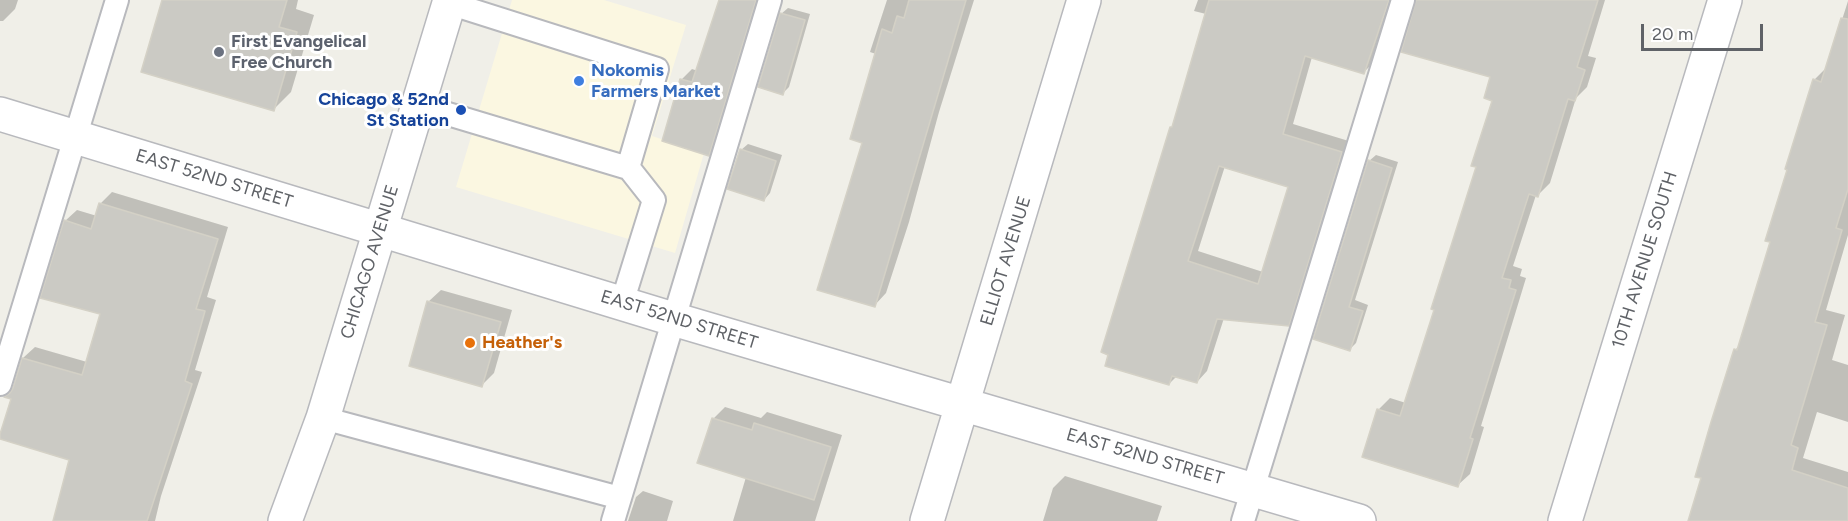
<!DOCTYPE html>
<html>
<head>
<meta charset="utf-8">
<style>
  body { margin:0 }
  #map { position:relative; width:1848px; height:521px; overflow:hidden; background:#f0efe8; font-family:Figtree,sans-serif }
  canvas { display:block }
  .scale { position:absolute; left:1641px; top:24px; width:122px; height:27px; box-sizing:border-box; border:3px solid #5f6267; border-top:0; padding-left:8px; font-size:18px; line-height:21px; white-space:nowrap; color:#5f6267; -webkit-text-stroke:4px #fff; paint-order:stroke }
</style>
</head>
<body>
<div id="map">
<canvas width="1848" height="521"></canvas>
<div class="scale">20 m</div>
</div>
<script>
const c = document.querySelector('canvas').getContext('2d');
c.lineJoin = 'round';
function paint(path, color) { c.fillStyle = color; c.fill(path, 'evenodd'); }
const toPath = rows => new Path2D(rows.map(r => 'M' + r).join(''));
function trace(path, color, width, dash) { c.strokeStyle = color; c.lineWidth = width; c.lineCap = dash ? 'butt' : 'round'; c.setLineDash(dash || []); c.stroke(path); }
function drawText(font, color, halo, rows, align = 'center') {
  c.font = font + ' Figtree,sans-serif'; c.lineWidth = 6; c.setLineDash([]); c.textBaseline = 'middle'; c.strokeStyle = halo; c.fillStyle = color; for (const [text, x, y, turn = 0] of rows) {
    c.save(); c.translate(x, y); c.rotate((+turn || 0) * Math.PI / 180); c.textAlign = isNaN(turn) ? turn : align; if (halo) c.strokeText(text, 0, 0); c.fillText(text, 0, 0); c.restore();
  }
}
paint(toPath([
  [512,0,604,0,686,25,652,136,704,153,675,253,456,187]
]), '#fbf7e1');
paint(toPath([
  [0,0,18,0,15,9,3,21,0,21],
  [164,0,298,0,296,9,314,15,291,92,273,110],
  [720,0,762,0,719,143,709,154,681,80,692,69,698,71],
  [887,0,974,0,939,112,909,222,886,293,874,306,864,142,876,54,870,52],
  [1198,0,1395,0,1374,62,1363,73,1312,57,1293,124,1352,142,1299,314,1288,324,1224,318,1207,371,1197,382,1177,376,1169,384,1171,128,1174,124,1206,14,1194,11],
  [1225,166,1290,186,1263,272,1198,251],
  [1475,0,1605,0,1588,56,1596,58,1587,87,1576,98,1550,183,1538,195,1536,195,1513,266,1522,269,1520,276,1526,278,1481,426,1484,427,1470,474,1458,485,1378,410,1390,398,1406,403,1478,166,1494,100,1492,76],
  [1848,1,1848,235,1826,310,1845,315,1832,360,1848,365,1848,422,1817,412,1803,458,1848,472,1848,521,1689,521,1702,477,1735,350,1741,344,1772,241,1814,80,1827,67],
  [788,8,810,14,789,87,783,93,781,14],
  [748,144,782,155,770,193,764,200,741,150],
  [1376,155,1398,162,1355,300,1368,305,1356,343,1350,349,1315,338,1369,161],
  [112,192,228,227,207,297,216,300,195,370,202,372,161,496,155,521,54,521,70,459,13,398,7,396,14,389,23,358,35,347,87,362,102,313,65,221,77,210,97,216,101,203],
  [441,290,512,310,494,373,482,385,428,302],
  [725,407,761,418,767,412,842,435,815,521,733,521,746,477,713,419],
  [1065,476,1162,506,1157,521,1043,521,1053,488],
  [643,491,673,501,667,521,628,521,636,497]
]), '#0003');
const building = toPath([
  [162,0,287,0,279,27,297,32,274,111,141,72,162,0],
  [719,0,756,0,709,156,662,141,680,79,692,82,719,0],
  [909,0,966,0,875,307,817,290,862,143,850,139,882,29,892,33,897,16,904,18,909,0],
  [1209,0,1389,0,1364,74,1305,56,1283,134,1342,152,1289,326,1217,319,1197,383,1172,376,1169,385,1105,366,1108,355,1101,352,1170,127,1172,127,1209,0],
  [1219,166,1288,187,1258,284,1188,261,1219,166],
  [1416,0,1598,0,1577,67,1585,70,1575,101,1568,99,1538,197,1529,194,1502,278,1511,280,1509,288,1516,290,1470,438,1473,439,1458,487,1362,457,1377,409,1400,416,1434,310,1431,309,1476,167,1471,166,1492,101,1484,98,1490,77,1401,52,1416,0],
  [780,13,805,20,783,95,758,87,780,13],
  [1841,18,1848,19,1848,189,1836,228,1842,230,1815,322,1827,325,1791,445,1798,448,1792,470,1848,488,1848,521,1688,521,1701,478,1695,477,1711,422,1734,349,1737,350,1770,242,1765,241,1787,170,1785,169,1813,79,1821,82,1841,18],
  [740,149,776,161,764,201,727,189,740,149],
  [1368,160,1392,168,1349,307,1363,311,1350,351,1313,339,1368,160],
  [99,203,218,239,196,309,205,311,185,381,192,384,147,521,53,521,69,460,0,439,0,434,11,399,4,397,10,393,13,388,22,358,82,375,100,314,40,298,64,220,91,229,99,203],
  [427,301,501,322,482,387,409,366,427,301],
  [712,418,752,430,754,423,831,447,814,500,697,463,712,418]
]);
paint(building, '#cbcac4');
trace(building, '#d4d1c6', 1.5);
const service = toPath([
  [418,105,628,168,657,69,449,3],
  [622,303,654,200,628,167],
  [0,384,117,0],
  [323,418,620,498],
  [613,521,770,0],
  [1243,521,1403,0]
]);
const minor = toPath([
  [0,114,673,319,1359,521],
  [927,521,1084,0],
  [1565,521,1725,0]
]);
const tertiary = toPath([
  [285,521,323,418,450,0]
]);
trace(service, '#b8b9bd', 26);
trace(minor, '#b8b9bd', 36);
trace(tertiary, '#b8b9bd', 36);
trace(service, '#fff', 22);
trace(minor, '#fff', 33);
trace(tertiary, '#fff', 33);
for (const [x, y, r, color] of [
  [219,52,6,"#6b7280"],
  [579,81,6,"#3f7fe0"],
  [461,110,6,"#1a4fb4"],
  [470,343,6,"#e8710a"]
]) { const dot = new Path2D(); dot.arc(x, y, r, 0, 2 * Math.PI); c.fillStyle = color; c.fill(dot); trace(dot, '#fff', 2); }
drawText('bold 18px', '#5b616d', '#fff', [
  ["First Evangelical",231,42],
  ["Free Church",231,63]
], 'left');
drawText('bold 18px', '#366cbe', '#fff', [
  ["Nokomis",591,71],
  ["Farmers Market",591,92]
], 'left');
drawText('bold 18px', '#164399', '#fff', [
  ["Chicago & 52nd",449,100],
  ["St Station",449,121]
], 'right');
drawText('18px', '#5f6267', '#fff', [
  ["EAST 52ND STREET",214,179,17],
  ["10TH AVENUE SOUTH",1645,260,-73],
  ["ELLIOT AVENUE",1006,261,-73],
  ["CHICAGO AVENUE",370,262,-73],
  ["EAST 52ND STREET",679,320,17],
  ["EAST 52ND STREET",1145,457,16]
]);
drawText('bold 18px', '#c56008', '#fff', [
  ["Heather's",482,343]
], 'left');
</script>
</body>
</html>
